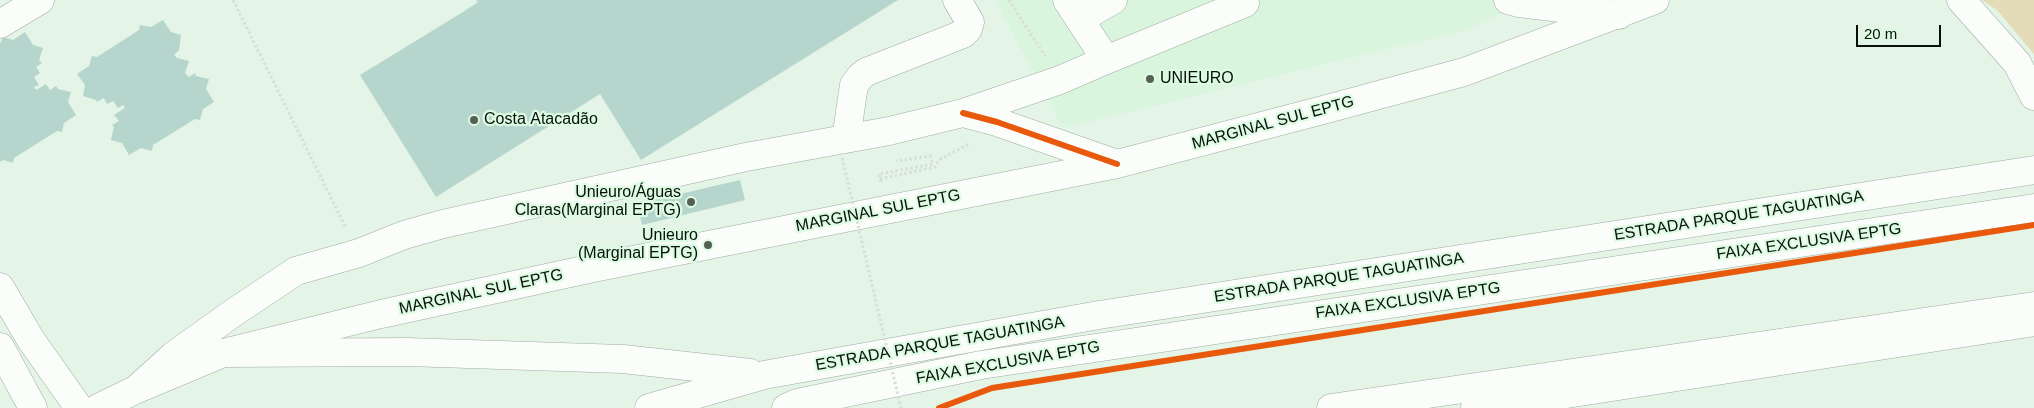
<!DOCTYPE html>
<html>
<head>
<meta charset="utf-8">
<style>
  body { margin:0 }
  #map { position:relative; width:2034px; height:408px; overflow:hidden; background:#e4f4e6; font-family:Arial,sans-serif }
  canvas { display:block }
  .scale { position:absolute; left:1856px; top:25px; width:85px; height:22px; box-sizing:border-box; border:2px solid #071109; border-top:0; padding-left:6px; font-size:15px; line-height:18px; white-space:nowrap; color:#071109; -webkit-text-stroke:4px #ddfbe2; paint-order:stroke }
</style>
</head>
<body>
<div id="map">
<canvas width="2034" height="408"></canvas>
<div class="scale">20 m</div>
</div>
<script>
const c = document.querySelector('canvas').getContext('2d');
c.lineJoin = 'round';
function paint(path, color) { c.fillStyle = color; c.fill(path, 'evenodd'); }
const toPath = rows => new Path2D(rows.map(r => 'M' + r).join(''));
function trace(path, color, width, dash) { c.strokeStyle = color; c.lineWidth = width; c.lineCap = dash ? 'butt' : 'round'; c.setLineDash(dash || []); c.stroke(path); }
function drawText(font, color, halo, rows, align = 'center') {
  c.font = font + ' Arial,sans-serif'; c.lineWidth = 4.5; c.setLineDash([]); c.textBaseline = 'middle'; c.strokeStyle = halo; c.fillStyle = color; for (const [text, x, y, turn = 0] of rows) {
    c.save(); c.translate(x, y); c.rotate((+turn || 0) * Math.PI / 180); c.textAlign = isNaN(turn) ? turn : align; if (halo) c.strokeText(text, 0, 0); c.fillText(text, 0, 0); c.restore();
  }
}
paint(toPath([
  [995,0,1533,0,1465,30,1063,128]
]), '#d9f5dd');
paint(toPath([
  [1982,0,2034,0,2034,54,1997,10]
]), '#e4dbb9');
paint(toPath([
  [476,0,898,0,641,160,600,94,436,197,360,75,463,12,478,2],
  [163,20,171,32,181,35,179,50,174,55,177,58,189,61,185,73,189,77,195,73,196,76,209,79,206,89,214,102,203,109,200,120,195,119,153,145,152,151,141,148,129,155,122,143,111,140,114,127,112,125,119,121,114,115,125,108,123,105,118,108,113,101,107,104,104,98,97,102,96,100,83,96,85,85,77,74,89,66,92,56,97,57,139,30,140,25,151,27],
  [25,32,33,45,43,48,39,60,42,63,36,67,40,73,34,77,39,85,34,87,36,90,46,84,50,90,56,86,58,89,71,92,68,102,76,115,64,123,62,132,57,131,14,158,13,163,3,160,0,162,0,44,3,37,13,40],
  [740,180,745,200,642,225,637,204]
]), '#b6d6cd');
const minor = toPath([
  [1508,0,1519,3,1619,15],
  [1080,19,1113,0],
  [0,24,40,0],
  [1106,60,1245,3,1244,0],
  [963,113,997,122,1117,164],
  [846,139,854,85,860,77,866,72,963,34,968,29,970,22,957,0],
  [0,287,31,340,79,408],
  [0,347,33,408],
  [140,386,173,356,233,313,296,271,359,253,404,235,443,224,746,157,889,131,963,113,1060,80,1106,60,1067,0],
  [786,408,797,403,981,365,2034,208],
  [1331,408,2034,306]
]);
const major = toPath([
  [1961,0,2017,63,2034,96],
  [98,408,137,389,223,353,381,314,593,268,1117,164,1323,110,1464,72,1655,0]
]);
const highway = toPath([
  [223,353,407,352,623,359,750,373],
  [649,408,764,375,1099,315,2034,170],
  [1475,408,2034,322]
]);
trace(minor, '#a0aca2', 29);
trace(major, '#a0aca2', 29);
trace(highway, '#a0aca2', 29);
trace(toPath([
  [233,0,346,228],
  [1009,0,1045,56],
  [880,179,935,167,939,160,969,144],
  [881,182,879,174,933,164,930,156,896,161]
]), '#d8ded9', 3, [2.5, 2.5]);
trace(minor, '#fbfdfb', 28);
trace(major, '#fbfdfb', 28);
trace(highway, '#fbfdfb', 28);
trace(toPath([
  [841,153,901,408]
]), '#d8ded9', 3, [2.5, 2.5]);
trace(toPath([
  [963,113,997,122,1117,164],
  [939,408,992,388,2034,225]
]), '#e8590c', 6);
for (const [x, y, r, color] of [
  [1150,79,5,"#546056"],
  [474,120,5,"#546056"],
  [691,202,5,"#546056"],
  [708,245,5,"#546056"]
]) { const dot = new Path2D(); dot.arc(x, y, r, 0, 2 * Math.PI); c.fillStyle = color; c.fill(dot); trace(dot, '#ddfbe2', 2); }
drawText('16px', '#071109', '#ddfbe2', [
  ["UNIEURO",1160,79],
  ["Costa Atacadão",484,120],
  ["Unieuro/Águas",681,193,"right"],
  ["Claras(Marginal EPTG)",681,211,"right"],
  ["Unieuro",698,236,"right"],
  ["(Marginal EPTG)",698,254,"right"]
], 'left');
drawText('16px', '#071109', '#ddfbe2', [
  ["MARGINAL SUL EPTG",1273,123,-15],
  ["MARGINAL SUL EPTG",878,211,-11],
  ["ESTRADA PARQUE TAGUATINGA",1739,216,-9],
  ["FAIXA EXCLUSIVA EPTG",1809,242,-8],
  ["ESTRADA PARQUE TAGUATINGA",1339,278,-9],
  ["MARGINAL SUL EPTG",481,292,-12],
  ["FAIXA EXCLUSIVA EPTG",1408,301,-8],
  ["ESTRADA PARQUE TAGUATINGA",940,344,-10],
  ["FAIXA EXCLUSIVA EPTG",1008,363,-10]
]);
</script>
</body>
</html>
